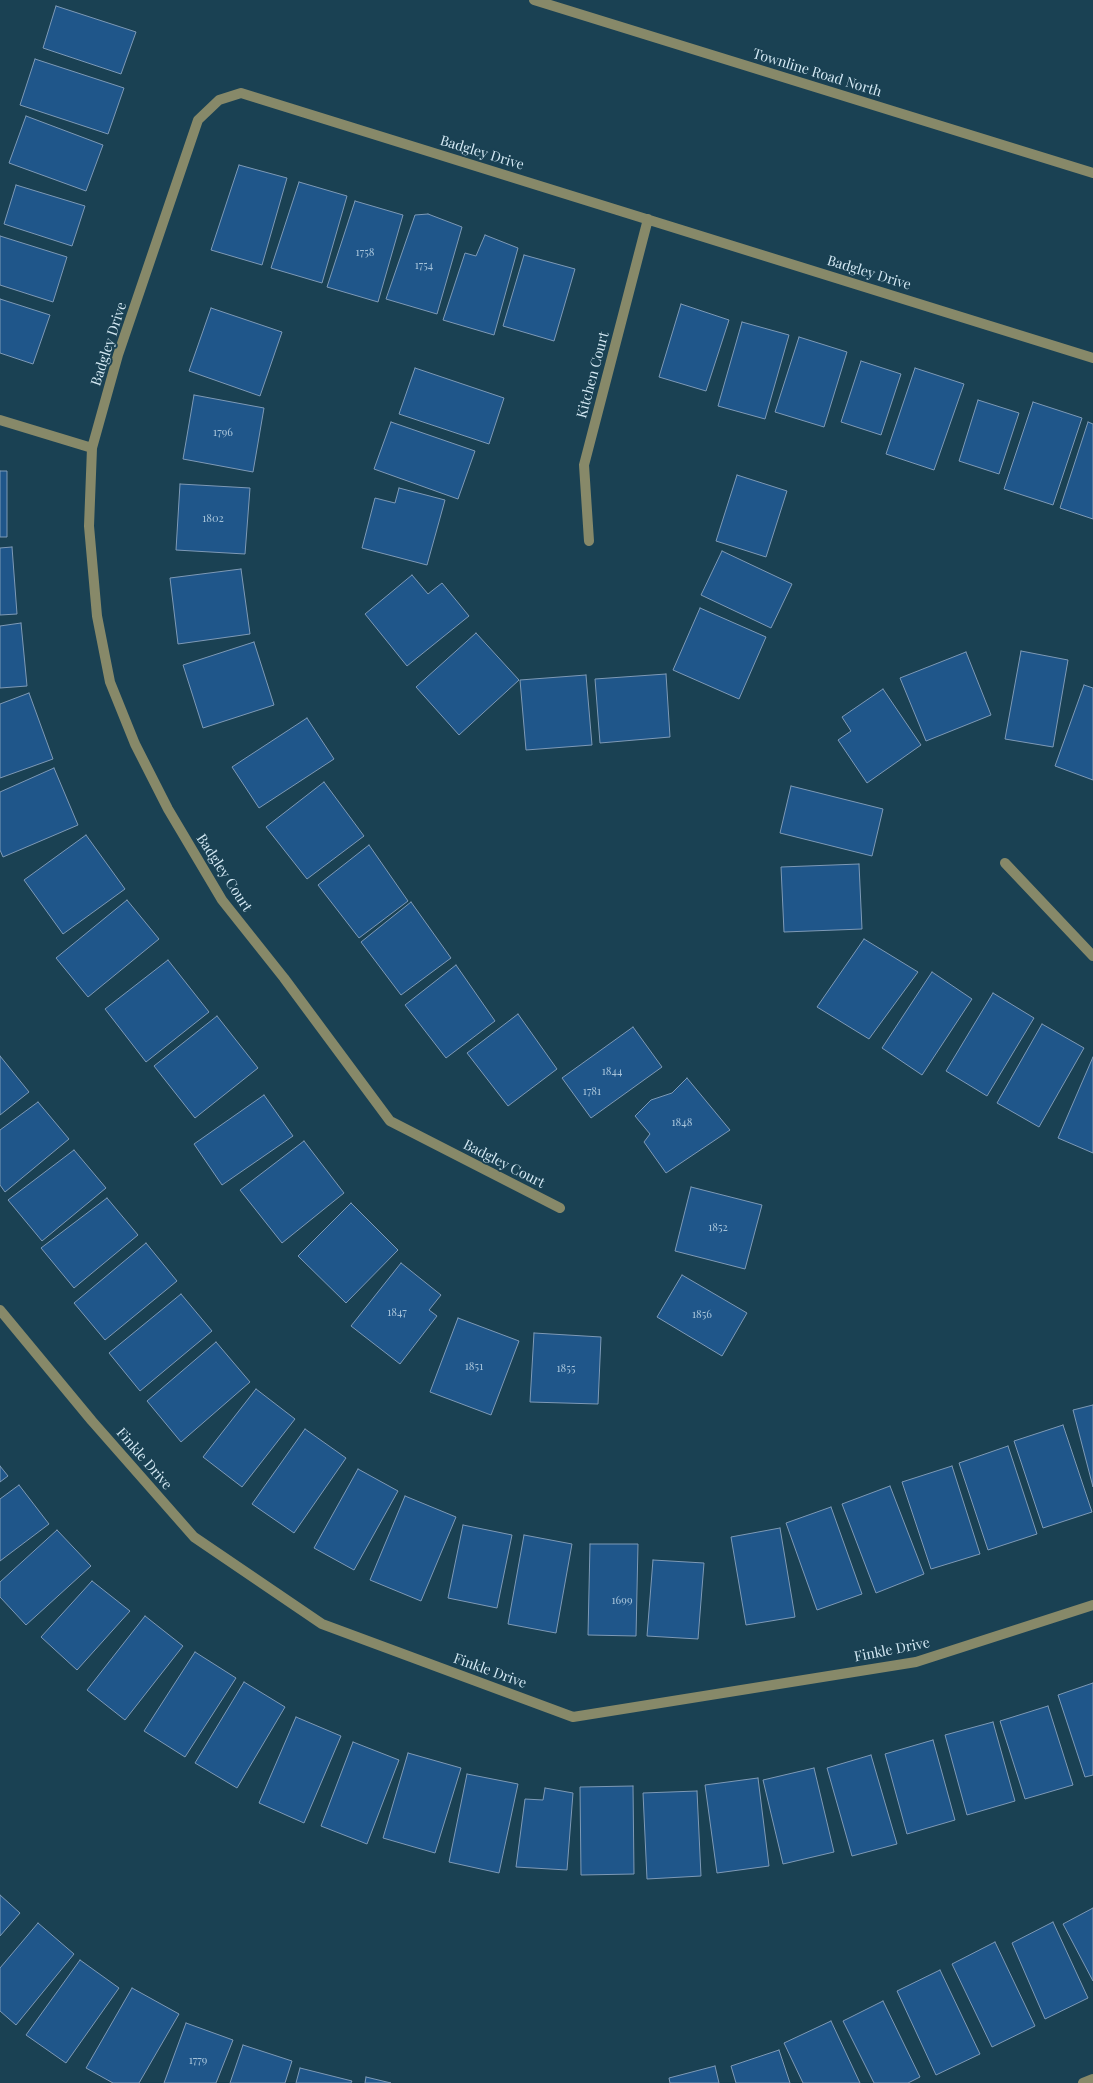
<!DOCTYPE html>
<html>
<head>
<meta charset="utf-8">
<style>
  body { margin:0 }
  canvas { display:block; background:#1a4153 }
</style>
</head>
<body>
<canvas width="1093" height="2083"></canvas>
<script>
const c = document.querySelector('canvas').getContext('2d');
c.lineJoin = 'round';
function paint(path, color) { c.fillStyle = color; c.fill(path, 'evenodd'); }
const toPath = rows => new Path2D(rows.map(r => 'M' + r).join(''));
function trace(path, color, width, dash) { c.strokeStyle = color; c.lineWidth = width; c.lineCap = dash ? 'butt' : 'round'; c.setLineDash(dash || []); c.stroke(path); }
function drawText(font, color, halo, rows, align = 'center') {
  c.font = font + ' "Playfair Display",serif'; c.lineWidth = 4; c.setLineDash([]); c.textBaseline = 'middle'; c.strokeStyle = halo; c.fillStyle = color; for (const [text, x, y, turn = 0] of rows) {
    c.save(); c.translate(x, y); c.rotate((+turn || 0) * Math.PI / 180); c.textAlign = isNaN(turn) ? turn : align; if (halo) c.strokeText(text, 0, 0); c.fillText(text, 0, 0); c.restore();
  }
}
const building = toPath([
  [56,6,136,32,121,74,43,48,56,6],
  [35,59,124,88,108,134,20,105,35,59],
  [26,116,103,145,86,191,9,163,26,116],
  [239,165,287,178,262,265,211,250,239,165],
  [299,182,347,196,322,283,271,268,299,182],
  [16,185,85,206,72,246,4,224,16,185],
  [355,201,403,215,378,302,327,287,355,201],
  [428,214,462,227,437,314,386,299,415,215,428,214],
  [485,235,518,248,494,335,443,320,465,253,476,256,485,235],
  [0,236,67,257,53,302,0,285,0,236],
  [524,255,575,269,554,341,503,326,524,255],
  [0,299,50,315,33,364,0,353,0,299],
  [681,304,729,320,706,391,659,377,681,304],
  [211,308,282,332,260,396,189,371,211,308],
  [742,322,789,335,765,419,718,406,742,322],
  [799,337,847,352,824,427,775,412,799,337],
  [861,361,901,374,881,435,841,422,861,361],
  [415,368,504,398,489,444,399,414,415,368],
  [915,368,964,384,934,470,886,454,915,368],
  [194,395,264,408,253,472,183,459,194,395],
  [978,400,1019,413,999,474,959,461,978,400],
  [1033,402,1082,418,1053,505,1004,489,1033,402],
  [391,422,475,451,458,499,374,469,391,422],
  [1088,422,1093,424,1093,519,1060,508,1088,422],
  [0,471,7,471,7,537,0,537,0,471],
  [737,475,787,491,766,557,716,541,737,475],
  [180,484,250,488,245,554,176,550,180,484],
  [399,488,445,500,427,565,362,548,375,498,395,503,399,488],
  [12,547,17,614,0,615,0,548,12,547],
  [722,551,792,584,771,628,701,595,722,551],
  [241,569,250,634,178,644,170,578,241,569],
  [412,575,428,594,442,583,469,616,407,666,365,614,412,575],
  [700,608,766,637,739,699,673,670,700,608],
  [21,623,27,686,0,688,0,626,21,623],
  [476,633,519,680,459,735,416,687,476,633],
  [254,642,274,705,203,728,183,665,254,642],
  [1021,651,1068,660,1053,747,1005,739,1021,651],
  [966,652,991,715,926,741,900,678,966,652],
  [666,674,670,737,600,743,595,679,666,674],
  [586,675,592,745,526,750,520,680,586,675],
  [1084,685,1093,688,1093,780,1055,766,1084,685],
  [883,689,921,745,867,783,838,740,851,731,842,717,883,689],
  [29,693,53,759,0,778,0,704,29,693],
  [307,718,334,759,259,808,232,767,307,718],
  [54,768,78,825,3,857,0,850,0,792,54,768],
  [324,782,364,836,307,879,266,827,324,782],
  [791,786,883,809,872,856,780,833,791,786],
  [86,835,125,889,63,934,24,880,86,835],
  [369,845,408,901,359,938,318,885,369,845],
  [859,864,862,929,784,932,781,867,859,864],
  [127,900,159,939,88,997,56,958,127,900],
  [411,902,451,958,401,995,361,942,411,902],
  [864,939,918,972,869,1039,817,1007,864,939],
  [168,960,209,1012,146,1062,105,1009,168,960],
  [456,965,495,1021,446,1058,405,1005,456,965],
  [932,972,972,999,922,1075,882,1048,932,972],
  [993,993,1034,1018,987,1096,946,1071,993,993],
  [518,1014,557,1069,508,1106,467,1053,518,1014],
  [217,1016,258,1068,195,1118,154,1066,217,1016],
  [1042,1024,1084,1048,1039,1127,997,1103,1042,1024],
  [633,1027,662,1067,591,1118,562,1078,633,1027],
  [0,1056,29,1092,0,1115,0,1056],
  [1093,1057,1093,1153,1058,1138,1093,1057],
  [687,1078,730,1130,666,1173,644,1142,650,1134,635,1116,651,1100,672,1093,687,1078],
  [264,1095,293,1136,222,1185,194,1144,264,1095],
  [38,1102,69,1139,5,1192,0,1185,0,1130,38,1102],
  [304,1141,344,1193,282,1243,240,1190,304,1141],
  [74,1150,106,1188,42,1241,8,1200,74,1150],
  [691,1187,762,1205,745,1269,675,1251,691,1187],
  [107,1198,138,1235,74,1288,41,1248,107,1198],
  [351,1203,398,1250,346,1303,298,1256,351,1203],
  [146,1243,177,1281,105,1340,74,1303,146,1243],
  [401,1263,441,1295,429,1310,437,1316,400,1364,351,1326,401,1263],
  [682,1275,747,1313,722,1356,657,1317,682,1275],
  [181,1294,212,1331,140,1391,109,1353,181,1294],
  [458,1318,519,1341,491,1415,430,1392,458,1318],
  [534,1333,601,1337,598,1404,530,1402,534,1333],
  [216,1342,250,1382,181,1442,147,1401,216,1342],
  [256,1389,295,1419,242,1487,203,1457,256,1389],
  [1093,1405,1093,1487,1073,1410,1093,1405],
  [1063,1425,1092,1512,1043,1528,1014,1441,1063,1425],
  [305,1429,346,1458,294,1533,252,1504,305,1429],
  [1008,1446,1037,1534,988,1550,959,1463,1008,1446],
  [0,1466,8,1476,0,1482,0,1466],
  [952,1466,980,1554,931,1569,902,1482,952,1466],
  [358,1469,398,1491,354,1570,314,1548,358,1469],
  [19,1485,49,1524,0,1561,0,1499,19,1485],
  [890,1486,924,1574,876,1593,842,1504,890,1486],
  [405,1496,456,1517,421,1601,370,1580,405,1496],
  [831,1507,862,1594,817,1610,786,1523,831,1507],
  [463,1525,512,1535,497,1608,448,1598,463,1525],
  [780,1528,795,1617,746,1625,731,1537,780,1528],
  [57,1530,91,1566,26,1625,0,1597,0,1582,57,1530],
  [524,1535,572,1544,556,1633,508,1624,524,1535],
  [590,1544,638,1544,636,1636,588,1635,590,1544],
  [653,1560,704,1563,698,1639,647,1636,653,1560],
  [92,1581,130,1611,77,1670,41,1637,92,1581],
  [145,1616,183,1646,125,1720,87,1690,145,1616],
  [195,1652,236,1678,185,1757,144,1731,195,1652],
  [244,1682,285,1707,237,1788,195,1763,244,1682],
  [1093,1683,1093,1775,1085,1777,1058,1695,1093,1683],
  [1048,1706,1073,1785,1025,1799,1000,1721,1048,1706],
  [296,1717,341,1736,304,1823,259,1803,296,1717],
  [993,1722,1015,1801,967,1815,945,1735,993,1722],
  [933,1740,955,1820,907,1834,885,1754,933,1740],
  [353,1742,399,1760,367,1844,321,1826,353,1742],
  [408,1753,461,1768,435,1853,383,1838,408,1753],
  [871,1755,897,1844,852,1856,827,1768,871,1755],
  [814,1768,834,1852,783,1864,763,1780,814,1768],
  [467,1774,518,1784,499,1873,449,1862,467,1774],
  [758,1778,769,1866,717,1873,705,1785,758,1778],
  [633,1786,634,1874,581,1875,580,1787,633,1786],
  [545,1788,573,1793,567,1870,516,1867,525,1799,543,1800,545,1788],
  [697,1791,701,1876,647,1879,643,1793,697,1791],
  [0,1895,20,1913,0,1936,0,1895],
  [1093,1908,1093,1981,1063,1924,1093,1908],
  [1053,1922,1088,1998,1045,2019,1012,1943,1053,1922],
  [38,1923,74,1954,16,2025,0,2011,0,1968,38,1923],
  [995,1942,1035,2026,992,2047,952,1964,995,1942],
  [80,1960,119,1988,66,2063,26,2035,80,1960],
  [940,1970,980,2054,936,2075,897,1991,940,1970],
  [132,1988,179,2014,139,2083,113,2083,86,2068,132,1988],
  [883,2001,920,2077,908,2083,874,2083,843,2021,883,2001],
  [831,2021,860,2083,803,2083,784,2043,831,2021],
  [186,2023,233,2040,216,2083,164,2083,186,2023],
  [243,2045,292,2061,285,2083,230,2083,243,2045],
  [779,2050,790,2083,736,2083,731,2066,779,2050],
  [715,2066,719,2083,670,2083,669,2078,715,2066],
  [300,2068,352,2081,351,2083,296,2083,300,2068],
  [366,2077,391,2083,365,2083,366,2077]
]);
paint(building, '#1f568a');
trace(building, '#7d99b6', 1);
trace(toPath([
  [0,420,92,448],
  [589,541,584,465,648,219],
  [1005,863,1093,956],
  [560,1208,390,1121,284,978,222,900,168,809,135,744,110,682,97,616,89,526,92,448,118,355,198,120,219,100,241,93,1093,358],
  [0,1310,92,1421,194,1537,322,1624,573,1717,916,1662,1093,1605],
  [1083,2083,1093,2079]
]), '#878969', 10);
trace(toPath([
  [534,0,1093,173]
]), '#878969', 10);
drawText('11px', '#a7c4da', null, [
  ["1758",365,253],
  ["1754",424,266],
  ["1796",223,433],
  ["1802",213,519],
  ["1844",612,1072],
  ["1781",592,1092],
  ["1848",682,1123],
  ["1852",718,1228],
  ["1847",397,1313],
  ["1856",702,1315],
  ["1851",474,1367],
  ["1855",566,1369],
  ["1699",622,1601],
  ["1779",198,2061]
]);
drawText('14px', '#d4e9f4', '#1a4153', [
  ["Townline Road North",817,73,17],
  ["Badgley Drive",482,153,17],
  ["Badgley Drive",869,273,17],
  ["Badgley Drive",109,344,-72],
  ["Kitchen Court",593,375,-75],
  ["Badgley Court",224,873,57],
  ["Badgley Court",504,1164,27],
  ["Finkle Drive",144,1459,49],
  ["Finkle Drive",892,1650,-11],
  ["Finkle Drive",490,1671,20]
]);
</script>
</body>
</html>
